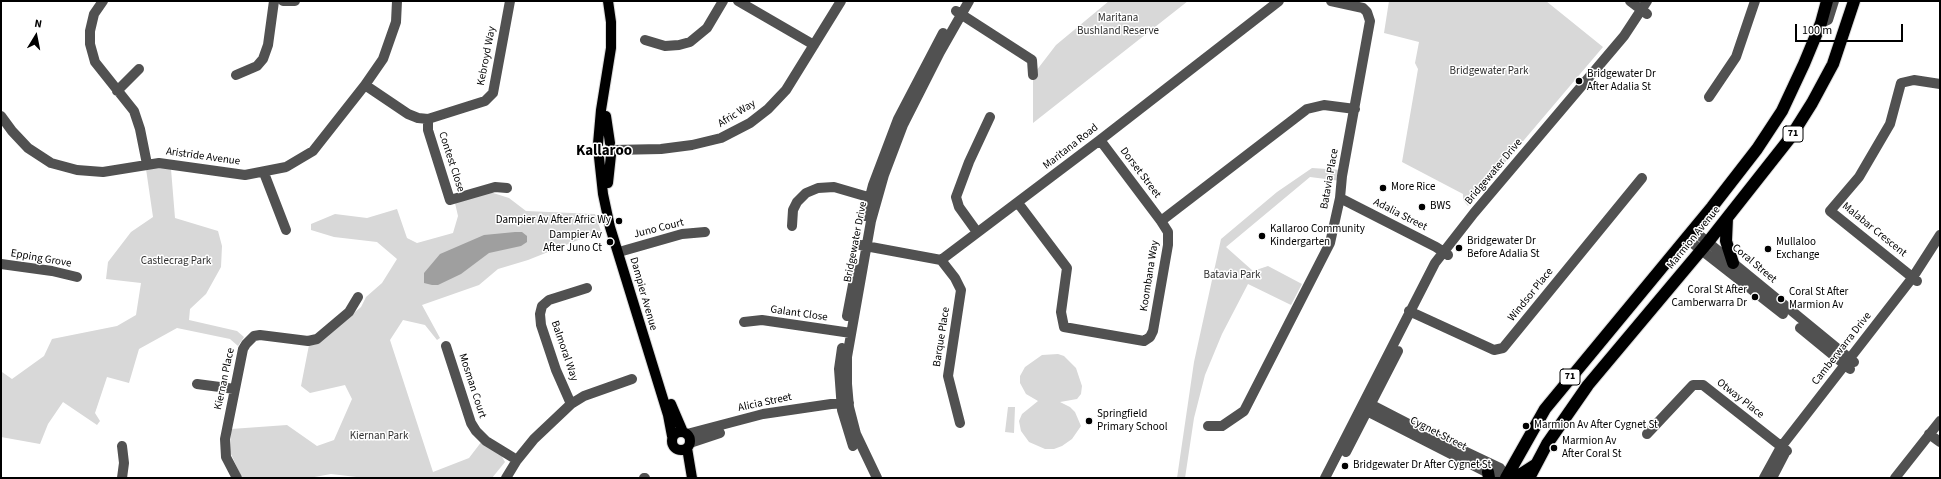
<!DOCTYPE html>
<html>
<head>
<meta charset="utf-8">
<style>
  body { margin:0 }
  #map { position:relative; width:1941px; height:479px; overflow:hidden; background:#fff; font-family:"Source Sans 3",sans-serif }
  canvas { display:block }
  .frame { position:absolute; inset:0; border:2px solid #000; pointer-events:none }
  .north { position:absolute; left:16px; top:16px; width:40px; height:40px; -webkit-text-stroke:3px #fff; paint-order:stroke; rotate:10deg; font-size:11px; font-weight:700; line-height:16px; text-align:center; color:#000 }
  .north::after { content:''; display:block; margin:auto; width:14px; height:18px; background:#000; clip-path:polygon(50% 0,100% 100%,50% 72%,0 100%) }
  .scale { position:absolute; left:1795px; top:24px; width:108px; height:18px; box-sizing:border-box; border:2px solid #000; border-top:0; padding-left:5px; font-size:12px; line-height:14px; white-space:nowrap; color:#000; -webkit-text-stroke:3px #fff; paint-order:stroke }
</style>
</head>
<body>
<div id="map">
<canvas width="1941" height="479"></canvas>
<div class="frame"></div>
<div class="north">N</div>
<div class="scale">100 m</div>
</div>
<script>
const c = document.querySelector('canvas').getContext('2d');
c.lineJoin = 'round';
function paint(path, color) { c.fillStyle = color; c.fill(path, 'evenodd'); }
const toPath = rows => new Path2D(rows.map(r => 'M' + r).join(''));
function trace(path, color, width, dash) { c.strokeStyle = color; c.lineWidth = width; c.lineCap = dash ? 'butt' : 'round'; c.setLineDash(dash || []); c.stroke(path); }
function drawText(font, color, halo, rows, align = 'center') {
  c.font = font + ' "Source Sans 3",sans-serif'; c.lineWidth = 3; c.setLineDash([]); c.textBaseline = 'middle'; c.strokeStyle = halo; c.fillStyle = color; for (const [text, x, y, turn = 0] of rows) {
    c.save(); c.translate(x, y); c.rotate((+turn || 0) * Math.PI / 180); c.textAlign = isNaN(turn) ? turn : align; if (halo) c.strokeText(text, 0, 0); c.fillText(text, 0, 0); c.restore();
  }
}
paint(toPath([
  [1109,1,1188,1,1033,123,1033,75,1056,45],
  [1389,1,1546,1,1603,47,1468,206,1463,200,1463,194,1402,162,1418,69,1415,63,1419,42,1384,33],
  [159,167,171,169,175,218,218,231,222,246,221,267,206,294,190,309,189,320,237,331,244,337,238,346,230,339,177,328,139,349,129,383,107,377,95,413,100,421,97,425,63,402,48,424,40,444,1,437,1,373,2,372,12,379,44,356,52,339,117,326,136,315,141,283,106,279,108,262,131,232,153,217,146,169],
  [1312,168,1342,170,1341,181,1310,177,1226,247,1253,271,1268,266,1302,284,1291,305,1248,284,1222,334,1205,375,1194,418,1185,478,1177,478,1194,362,1221,239,1277,192],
  [490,192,509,198,526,211,595,214,601,231,528,260,498,269,479,285,422,305,440,338,437,340,425,325,403,320,390,340,433,472,469,458,482,441,501,455,505,462,492,478,365,478,331,474,309,478,242,478,230,452,231,429,287,425,317,446,334,440,352,399,345,385,310,393,301,386,309,345,316,344,361,307,366,297,382,283,397,259,377,242,334,237,311,230,311,224,335,214,367,218,397,209,407,238,417,243,453,233,458,216,455,203],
  [1058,354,1064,356,1076,368,1082,386,1081,394,1077,399,1060,402,1070,407,1075,412,1081,426,1072,439,1062,446,1054,449,1045,449,1029,442,1021,431,1019,421,1022,414,1038,401,1026,394,1020,383,1020,376,1025,367,1042,355],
  [1008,407,1015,407,1014,433,1005,432]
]), '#d8d8d8');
paint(toPath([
  [515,232,522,232,527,236,527,242,521,246,489,253,461,274,438,285,432,285,424,283,424,273,440,254,447,251,484,235]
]), '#9f9f9f');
const major = toPath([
  [606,116,610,143],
  [598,144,601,110,611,48,611,22,608,1],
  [599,157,603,194,610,227,668,415,672,436],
  [608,183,611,155],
  [671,404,683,432],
  '672 441a9 9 0 1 1 18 0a9 9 0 1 1-18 0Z',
  [687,448,692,478]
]);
const highway = toPath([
  [1727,218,1726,241,1733,263],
  [1488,472,1489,478],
  [1507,476,1521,474,1535,465],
  [1506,478,1545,409,1712,207,1757,149,1782,111,1804,64,1821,23,1827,1],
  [1529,478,1547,444,1588,385,1708,242,1790,138,1812,103,1833,64,1854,1]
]);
trace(major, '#dbdbdb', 12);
trace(highway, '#dbdbdb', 14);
trace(toPath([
  [103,1,94,14,90,31,90,44,95,62,134,111,140,129,147,164],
  [283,1,295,1],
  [738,1,814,45],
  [1630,1,1647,14],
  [956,11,1032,60,1033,75],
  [1821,23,1828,20,1834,1],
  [645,40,665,46,679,45,690,42,707,28,723,1],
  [236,75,257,66,263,59,268,45,274,1],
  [365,85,408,114,418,118,428,119,485,101,493,93,510,1],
  [117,91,139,69],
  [1709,97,1736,57,1755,1],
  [1,116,12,131,28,148,51,163,77,170,103,172,159,163,245,175,286,167,313,151,365,85,383,59,396,22,397,1],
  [428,119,428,130,450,200,495,187,507,188],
  [1100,140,1161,221],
  [613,150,661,149,692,145,721,138,750,123,768,109,786,90,841,1],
  [264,173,286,230],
  [1340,198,1436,247,1448,255],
  [1018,203,1067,268,1061,312,1064,327,1144,341,1150,337,1153,331,1168,245,1168,232,1161,221,1307,109,1324,105,1355,109],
  [865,216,873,185,898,119,943,33],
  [792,226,793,210,797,202,806,193,818,188,834,187,875,199],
  [1693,230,1854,362],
  [977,232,959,207,956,197,969,162,990,117],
  [1686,238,1783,314],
  [860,245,941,260,1100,140,1279,1],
  [619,252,682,234,705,232],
  [941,260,955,278,961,290,948,376,960,423],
  [1,264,52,271,77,277],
  [1917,281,1830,211,1859,177,1890,124,1901,83,1914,80,1940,84],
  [1409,311,1494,350,1503,348,1642,178],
  [847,316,856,269],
  [744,322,762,320,851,333],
  [1800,328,1850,369],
  [446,346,471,423,476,431,486,441,517,460],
  [842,348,839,369,842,410,853,446],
  [197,384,235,389],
  [1366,402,1426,433,1500,468,1508,478],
  [571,404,556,370,541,325,540,314,542,306,549,300,587,288],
  [1361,408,1496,477,1507,476],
  [1208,426,1222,426,1244,411,1330,243,1340,198,1342,176,1370,21,1367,12,1363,8,1331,1],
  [687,434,763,414,831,404,849,403],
  [1647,434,1693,385,1703,385,1787,451],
  [1929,434,1940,442],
  [690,443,720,433],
  [122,446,124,463,122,478],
  [1346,452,1398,351],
  [237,478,226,457,225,439,243,349,246,344,254,336,260,335,308,341,317,339,349,312,358,297],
  [506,478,517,460,534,439,571,404,584,396,632,379],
  [644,478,645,478],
  [877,478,856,434,849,407,847,384,847,357,871,221,884,175,903,125,940,52,969,1],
  [1325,478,1435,263,1474,213,1624,36,1647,1],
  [1764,478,1781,447,1913,277,1940,235],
  [1772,478,1785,453],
  [1895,478,1940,421]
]), '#515151', 10);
trace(major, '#000', 10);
trace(highway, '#000', 12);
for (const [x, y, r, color] of [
  [1579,81,4,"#000"],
  [1383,188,4,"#000"],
  [1422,207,4,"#000"],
  [619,221,4,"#000"],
  [1262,236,4,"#000"],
  [610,242,4,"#000"],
  [1459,248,4,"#000"],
  [1768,249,4,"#000"],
  [1755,297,4,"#000"],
  [1781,299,4,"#000"],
  [1089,421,4,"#000"],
  [1526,426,4,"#000"],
  [1554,448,4,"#000"],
  [1345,466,4,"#000"]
]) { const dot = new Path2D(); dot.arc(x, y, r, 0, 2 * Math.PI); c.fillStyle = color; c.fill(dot); trace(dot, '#fff', 1.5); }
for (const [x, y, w] of [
  [1793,134,20],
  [1570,377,20]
]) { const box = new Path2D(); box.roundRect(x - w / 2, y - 8, w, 16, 3); c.fillStyle = '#fff'; c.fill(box); trace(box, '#000', 1); }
drawText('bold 10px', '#000', null, [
  ["71",1793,134],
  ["71",1570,377]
]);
drawText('11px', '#2f2f2f', '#fff', [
  ["Maritana",1118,19],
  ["Bushland Reserve",1118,32],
  ["Bridgewater Park",1489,72],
  ["Castlecrag Park",176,262],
  ["Batavia Park",1232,276],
  ["Kiernan Park",379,437]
]);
drawText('11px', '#000', '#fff', [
  ["Kebroyd Way",487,56,-79],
  ["Afric Way",737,114,-32],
  ["Maritana Road",1071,147,-38],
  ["Aristride Avenue",203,157,8],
  ["Contest Close",451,162,72],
  ["Bridgewater Drive",1494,172,-50],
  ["Dorset Street",1140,173,53],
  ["Batavia Place",1330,179,-80],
  ["Adalia Street",1400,215,27],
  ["Juno Court",659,229,-14],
  ["Malabar Crescent",1874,230,39],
  ["Marmion Avenue",1694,238,-51],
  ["Bridgewater Drive",856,242,-79],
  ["Epping Grove",41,259,10],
  ["Coral Street",1754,264,40],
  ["Koombana Way",1150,276,-81],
  ["Dampier Avenue",643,294,74],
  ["Windsor Place",1531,295,-51],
  ["Galant Close",799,314,8],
  ["Barque Place",942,337,-81],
  ["Camberwarra Drive",1842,349,-52],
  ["Balmoral Way",564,351,71],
  ["Kiernan Place",225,379,-78],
  ["Mosman Court",472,386,72],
  ["Otway Place",1740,399,38],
  ["Alicia Street",765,403,-12],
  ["Cygnet Street",1438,434,27]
]);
drawText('11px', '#000', '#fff', [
  ["Bridgewater Dr",1587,75],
  ["After Adalia St",1587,88],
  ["More Rice",1391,188],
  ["BWS",1430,207],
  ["Dampier Av After Afric Wy",611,221,"right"],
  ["Kallaroo Community",1270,230],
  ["Kindergarten",1270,243],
  ["Dampier Av",602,236,"right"],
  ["After Juno Ct",602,249,"right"],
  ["Bridgewater Dr",1467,242],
  ["Before Adalia St",1467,255],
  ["Mullaloo",1776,243],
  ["Exchange",1776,256],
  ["Coral St After",1747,291,"right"],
  ["Camberwarra Dr",1747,304,"right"],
  ["Coral St After",1789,293],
  ["Marmion Av",1789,306],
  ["Springfield",1097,415],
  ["Primary School",1097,428],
  ["Marmion Av After Cygnet St",1534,426],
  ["Marmion Av",1562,442],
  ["After Coral St",1562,455],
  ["Bridgewater Dr After Cygnet St",1353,466]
], 'left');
drawText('bold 15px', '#000', '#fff', [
  ["Kallaroo",604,152]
]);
</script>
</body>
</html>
